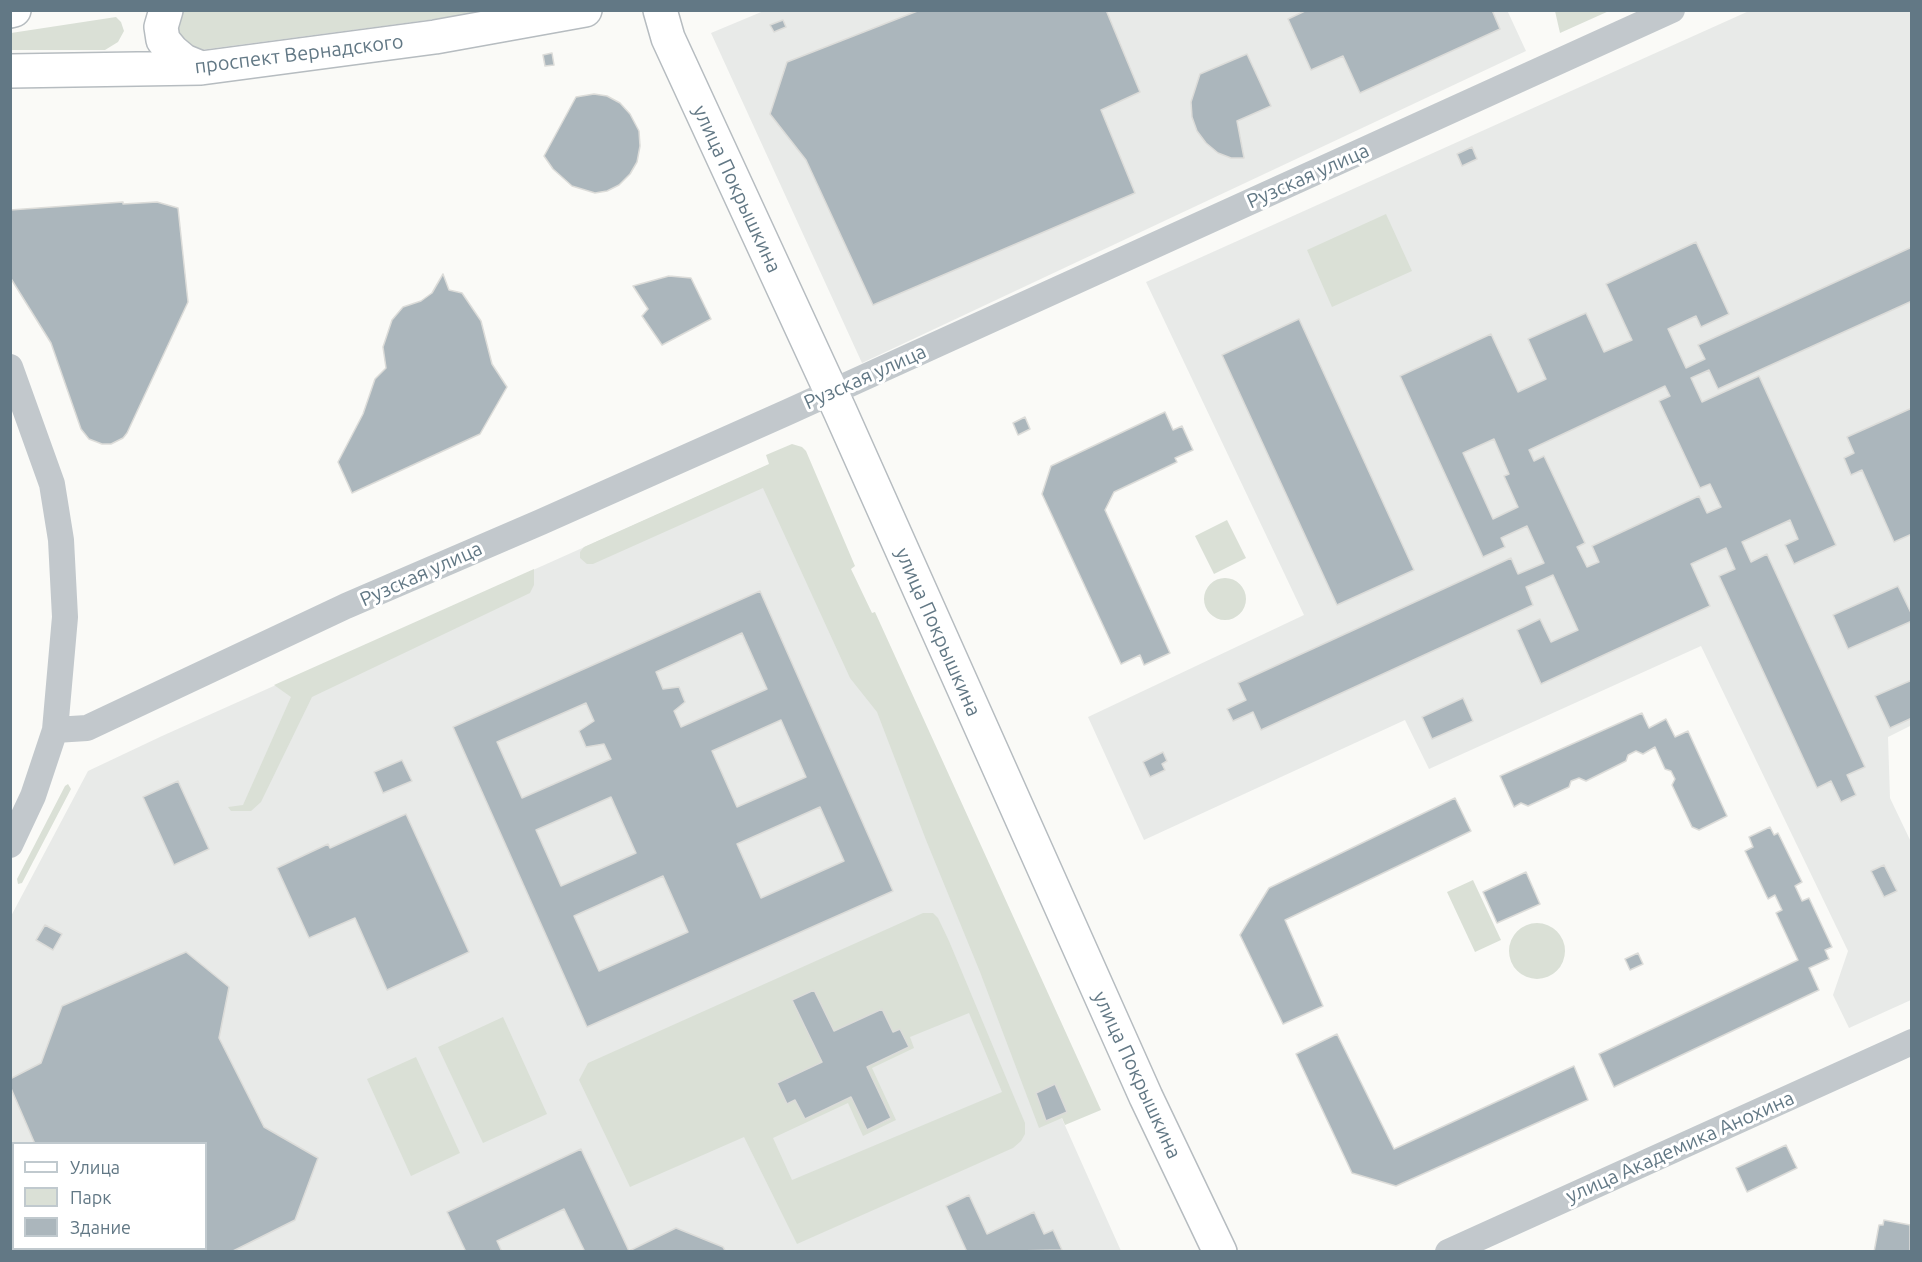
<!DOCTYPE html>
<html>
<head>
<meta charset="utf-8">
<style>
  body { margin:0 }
  #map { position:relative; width:1922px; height:1262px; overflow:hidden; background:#fafaf7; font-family:Ubuntu,sans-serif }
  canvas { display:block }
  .frame { position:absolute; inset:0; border:12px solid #627885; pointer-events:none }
  .legend { position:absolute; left:12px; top:1142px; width:195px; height:108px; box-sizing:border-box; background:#fff; border:2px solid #c0c9ce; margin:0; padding:8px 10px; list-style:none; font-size:18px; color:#627885 }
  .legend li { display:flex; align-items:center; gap:12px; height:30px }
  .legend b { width:30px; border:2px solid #c0c9ce }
</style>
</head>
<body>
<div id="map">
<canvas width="1922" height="1262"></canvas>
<div class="frame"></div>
<ul class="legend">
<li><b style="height:8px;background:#fff"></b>Улица</li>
<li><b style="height:16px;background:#dae0d6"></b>Парк</li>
<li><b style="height:16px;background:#abb6bc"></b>Здание</li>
</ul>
</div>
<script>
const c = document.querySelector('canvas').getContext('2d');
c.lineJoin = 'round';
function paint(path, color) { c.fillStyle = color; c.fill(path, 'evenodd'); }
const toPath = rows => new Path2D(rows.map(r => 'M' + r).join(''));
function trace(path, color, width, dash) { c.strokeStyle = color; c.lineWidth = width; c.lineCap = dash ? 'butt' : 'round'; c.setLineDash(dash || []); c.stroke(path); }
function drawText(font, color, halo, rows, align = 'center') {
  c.font = font + ' Ubuntu,sans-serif'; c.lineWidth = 6; c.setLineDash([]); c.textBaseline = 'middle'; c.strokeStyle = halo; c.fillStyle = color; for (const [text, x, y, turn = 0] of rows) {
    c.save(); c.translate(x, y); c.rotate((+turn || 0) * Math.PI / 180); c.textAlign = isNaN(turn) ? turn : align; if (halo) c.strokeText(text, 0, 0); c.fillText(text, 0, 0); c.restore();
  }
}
paint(toPath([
  [766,10,1507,10,1526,51,862,363,711,33],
  [1749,11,1911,11,1912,725,1888,737,1890,798,1911,842,1911,1000,1849,1028,1833,995,1848,951,1701,646,1429,769,1405,720,1144,840,1088,717,1304,615,1146,282],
  [770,464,1121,1251,11,1251,10,918,88,771,162,736],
  [14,1144,206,1144,206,1248,14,1248]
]), '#e8eae8');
paint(toPath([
  [183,11,497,11,185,52,171,24],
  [1555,11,1555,10,1609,11,1560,33],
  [116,17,121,22,124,31,118,42,105,50,11,50,11,33],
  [1386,214,1412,271,1332,307,1307,250],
  [792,444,802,447,806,451,855,566,851,569,872,613,875,612,1101,1110,1065,1125,1062,1118,1039,1128,980,972,926,840,877,712,850,678,763,488,593,564,587,564,580,558,580,552,584,547,769,464,766,455],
  [1227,520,1246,558,1214,574,1195,536],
  [534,569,534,585,530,593,312,697,261,802,251,811,231,811,228,807,243,805,291,697,274,685],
  '1204 599a21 21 0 1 1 42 0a21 21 0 1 1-42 0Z',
  [68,784,71,789,22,883,18,884,17,879,65,786],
  [1473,880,1501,940,1475,952,1447,892],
  [923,913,933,913,938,918,949,941,1025,1123,1025,1134,1021,1141,1013,1148,797,1244,744,1137,630,1187,579,1080,588,1063],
  [814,990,834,1031,881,1009,893,1032,908,1047,867,1067,891,1119,867,1130,851,1097,805,1119,795,1100,777,1083,822,1062,792,1001],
  [969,1013,1002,1092,792,1180,773,1138,848,1103,863,1136,896,1120,872,1068,914,1048,910,1037],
  '1509 951a28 28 0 1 1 56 0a28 28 0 1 1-56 0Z',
  [503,1017,547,1114,483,1143,438,1047],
  [416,1057,460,1153,411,1176,367,1079]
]), '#dae0d6');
const building = toPath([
  [920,10,1106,10,1140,92,1101,110,1135,193,873,305,806,160,770,114,787,62,920,10],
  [1307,10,1492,10,1500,29,1360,93,1343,56,1311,70,1288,19,1307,10],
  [783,20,786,27,774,32,770,25,783,20],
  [552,53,554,65,545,66,543,55,552,53],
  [1247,54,1271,106,1237,121,1244,158,1231,158,1218,153,1206,143,1197,131,1192,117,1191,102,1200,74,1247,54],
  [594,94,607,96,620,103,630,114,639,131,640,146,637,162,630,174,619,185,607,191,595,193,572,186,553,169,544,156,576,97,594,94],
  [1472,147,1477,159,1462,166,1457,154,1472,147],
  [123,202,123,204,157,202,178,208,188,302,127,433,123,438,111,444,102,444,89,439,81,429,51,343,10,277,10,210,123,202],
  [1696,242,1729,314,1701,327,1696,316,1668,329,1686,368,1705,359,1698,345,1912,247,1912,301,1718,389,1709,370,1691,378,1702,402,1759,376,1836,545,1794,564,1785,545,1798,539,1790,520,1742,542,1751,562,1767,554,1865,767,1847,775,1856,795,1841,802,1831,781,1817,788,1719,576,1735,569,1726,548,1691,564,1710,606,1541,684,1517,630,1540,619,1551,642,1578,630,1553,575,1526,587,1533,605,1298,713,1261,730,1253,712,1233,721,1227,709,1246,700,1238,683,1511,558,1518,574,1544,563,1527,526,1501,538,1505,547,1483,557,1400,376,1491,334,1518,392,1546,379,1528,339,1586,313,1604,352,1632,340,1606,284,1696,242],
  [1665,386,1670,396,1659,401,1700,488,1710,484,1721,507,1707,513,1699,496,1592,546,1599,562,1587,567,1577,547,1585,543,1544,456,1534,461,1529,450,1665,386],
  [1494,439,1509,474,1504,476,1518,507,1493,519,1463,453,1494,439],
  [443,274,449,290,462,293,481,321,492,364,507,387,480,434,352,493,338,462,363,414,375,379,386,368,383,347,392,320,403,307,421,301,432,293,443,274],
  [669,276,691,278,711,319,662,345,642,316,648,309,633,286,669,276],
  [1299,319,1414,570,1337,605,1222,355,1299,319],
  [1912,408,1912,534,1894,542,1862,470,1851,475,1844,458,1854,453,1847,437,1912,408],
  [1165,412,1173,430,1182,426,1193,450,1175,458,1177,462,1114,492,1105,510,1170,653,1144,665,1140,655,1121,664,1042,494,1051,466,1165,412],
  [1025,417,1030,429,1018,435,1013,423,1025,417],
  [1898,586,1912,615,1912,621,1848,649,1833,615,1898,586],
  [760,591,893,891,587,1027,453,727,760,591],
  [742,633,767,689,681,727,674,711,685,702,679,687,663,689,656,672,742,633],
  [586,703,594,721,579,731,586,747,604,744,611,759,522,798,497,742,586,703],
  [781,720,806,777,737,807,712,751,781,720],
  [611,797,636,853,561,886,536,830,611,797],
  [820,807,844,861,761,898,737,844,820,807],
  [663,876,688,932,599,971,574,916,663,876],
  [1912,680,1912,718,1890,728,1875,696,1912,680],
  [1463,698,1473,721,1432,739,1422,717,1463,698],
  [1642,713,1649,728,1666,719,1675,737,1688,731,1727,816,1699,830,1692,827,1672,785,1675,779,1671,771,1665,769,1655,747,1643,754,1636,751,1628,755,1626,761,1586,781,1579,778,1571,781,1569,787,1528,806,1521,803,1514,807,1500,776,1642,713],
  [1163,752,1167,761,1162,764,1165,770,1150,777,1143,762,1163,752],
  [402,760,412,781,383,793,374,772,402,760],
  [178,781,209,849,174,865,143,797,178,781],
  [1455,798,1471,831,1285,920,1323,1006,1283,1024,1240,935,1269,888,1455,798],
  [406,814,469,952,387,990,355,918,309,938,277,868,328,844,330,848,406,814],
  [1770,827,1774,835,1778,833,1802,882,1795,886,1802,901,1809,898,1832,947,1825,950,1829,959,1809,968,1819,990,1614,1087,1599,1054,1798,960,1776,913,1782,910,1775,895,1768,899,1745,851,1753,847,1749,837,1770,827],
  [1884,865,1897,891,1884,897,1871,871,1884,865],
  [1526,872,1540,904,1497,923,1483,892,1526,872],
  [45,925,62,934,53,950,36,940,45,925],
  [186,952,229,987,219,1038,264,1127,318,1158,295,1220,231,1252,10,1252,10,1232,14,1225,14,1248,206,1248,206,1144,35,1144,10,1086,10,1079,41,1063,62,1006,186,952],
  [1638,953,1643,964,1630,970,1625,959,1638,953],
  [814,990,834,1031,882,1009,893,1032,900,1029,909,1047,867,1067,891,1118,867,1130,851,1097,805,1119,795,1100,787,1104,777,1083,822,1062,792,1000,814,990],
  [1337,1034,1394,1149,1574,1066,1588,1100,1396,1186,1352,1173,1296,1054,1337,1034],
  [1055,1084,1067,1112,1046,1121,1036,1093,1055,1084],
  [1786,1145,1797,1168,1747,1192,1736,1168,1786,1145],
  [581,1149,629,1251,676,1228,723,1247,726,1252,585,1252,564,1209,497,1241,502,1252,466,1252,447,1212,581,1149],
  [969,1195,987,1234,1034,1212,1044,1234,1053,1230,1062,1250,967,1252,946,1206,969,1195],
  [1884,1220,1910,1225,1910,1252,1874,1252,1879,1225,1883,1225,1884,1220]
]);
paint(building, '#abb6bc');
trace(building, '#dcdcd9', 1.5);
const major = toPath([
  [166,10,161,27,163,40,172,51,184,61,201,68],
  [660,10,668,38,840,411,1146,1097,1220,1252],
  [10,11,14,10],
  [10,71,201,68,435,37,585,10]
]);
trace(major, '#b6bcc0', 36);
trace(toPath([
  [10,367,52,484,61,540,65,617,55,730,33,796,10,845],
  [55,730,87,728,346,606,541,522,788,412,1672,10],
  [1448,1252,1912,1042]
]), '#c2c8cc', 26);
trace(major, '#fff', 33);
drawText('20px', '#627885', '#fff', [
  ["проспект Вернадского",299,54,-7],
  ["Рузская улица",1308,176,-24],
  ["улица Покрышкина",737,189,65],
  ["Рузская улица",865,377,-24],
  ["Рузская улица",421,574,-24],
  ["улица Покрышкина",938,632,66],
  ["улица Покрышкина",1137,1075,65],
  ["улица Академика Анохина",1680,1147,-24]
]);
</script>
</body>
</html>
